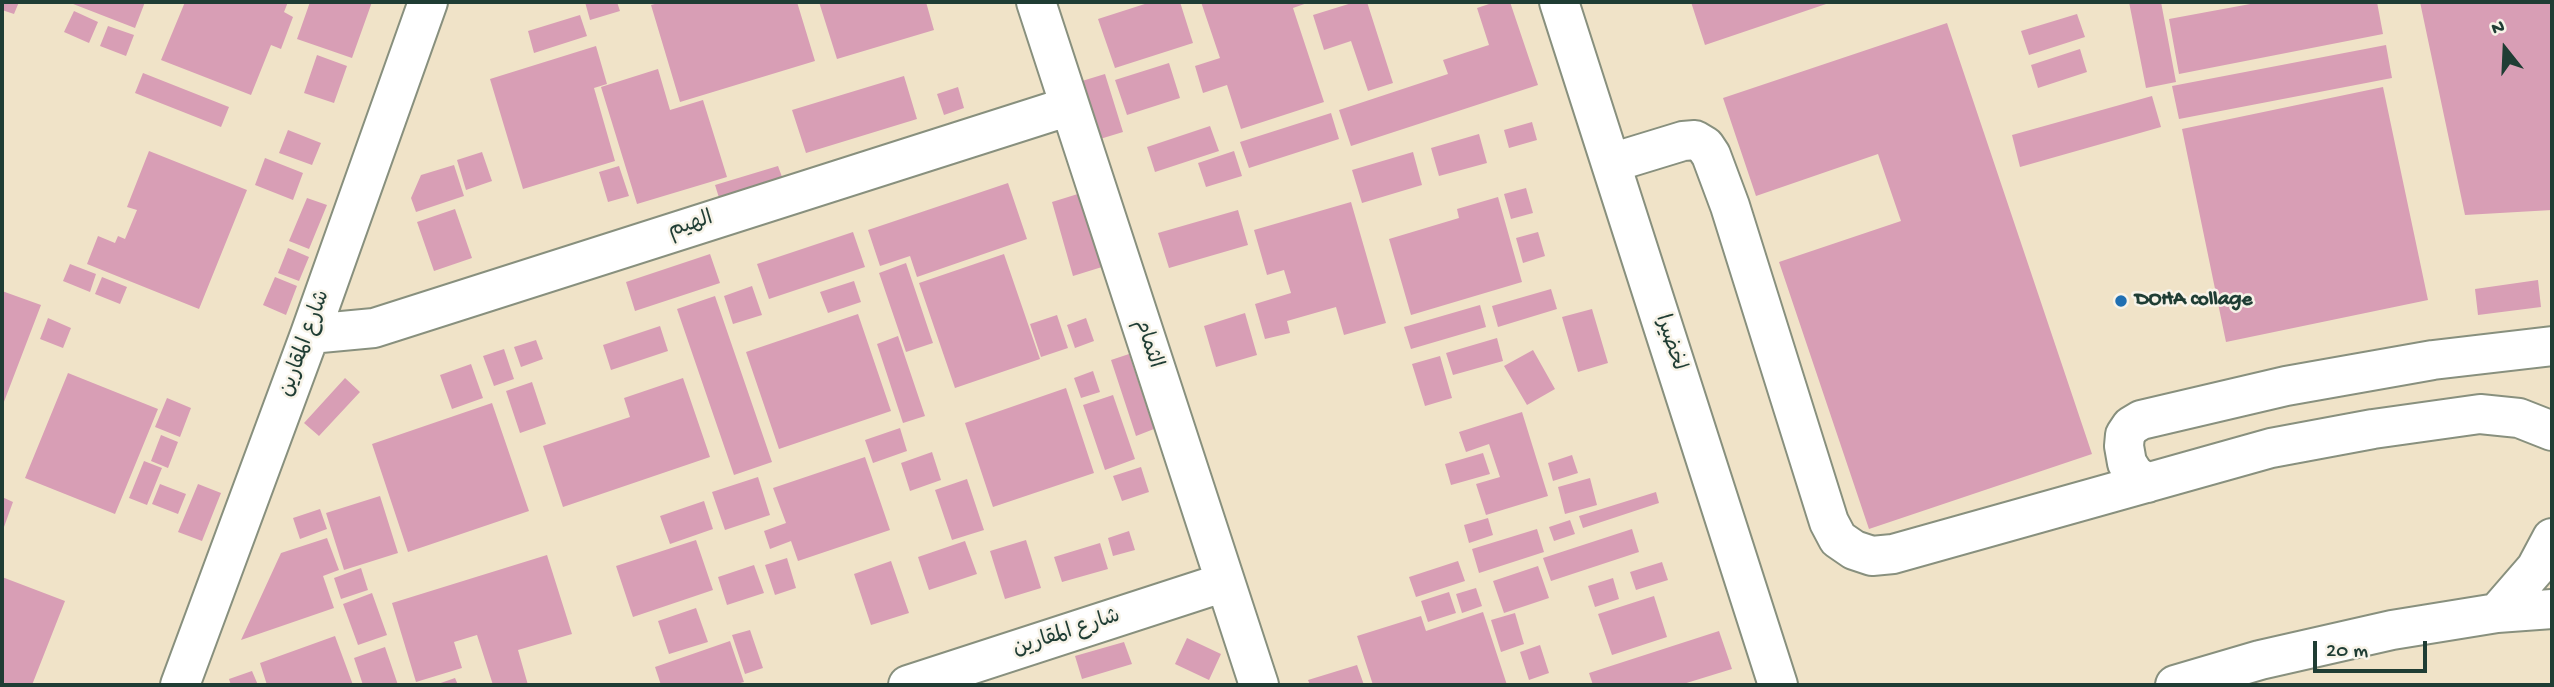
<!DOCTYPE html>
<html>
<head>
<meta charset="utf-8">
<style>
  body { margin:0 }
  #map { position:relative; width:2554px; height:687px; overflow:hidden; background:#f0e3c8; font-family:"Gochi Hand",sans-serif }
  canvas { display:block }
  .frame { position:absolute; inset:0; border:4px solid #1f3d34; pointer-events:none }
  .north { position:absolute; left:2470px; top:14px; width:70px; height:70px; -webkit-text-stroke:5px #f7f3e8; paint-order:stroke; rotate:342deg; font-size:19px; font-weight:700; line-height:28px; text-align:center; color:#1f3d34 }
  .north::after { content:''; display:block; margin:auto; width:24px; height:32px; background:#1f3d34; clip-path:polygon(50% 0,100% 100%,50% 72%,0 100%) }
  .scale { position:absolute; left:2313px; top:641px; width:114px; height:32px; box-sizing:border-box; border:4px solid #1f3d34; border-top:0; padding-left:9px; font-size:21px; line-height:24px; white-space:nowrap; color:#1f3d34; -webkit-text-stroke:5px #f7f3e8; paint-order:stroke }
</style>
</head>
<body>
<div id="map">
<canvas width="2554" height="687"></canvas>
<div class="frame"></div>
<div class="north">N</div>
<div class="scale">20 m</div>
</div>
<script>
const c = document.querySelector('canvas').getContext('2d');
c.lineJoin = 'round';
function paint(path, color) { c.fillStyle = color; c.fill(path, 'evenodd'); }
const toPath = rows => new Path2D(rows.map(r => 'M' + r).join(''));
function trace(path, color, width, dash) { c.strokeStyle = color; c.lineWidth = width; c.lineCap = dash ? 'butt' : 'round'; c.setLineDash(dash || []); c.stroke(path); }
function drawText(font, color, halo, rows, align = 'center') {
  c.font = font + ' "Gochi Hand","Playpen Sans Arabic",sans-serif'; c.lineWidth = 5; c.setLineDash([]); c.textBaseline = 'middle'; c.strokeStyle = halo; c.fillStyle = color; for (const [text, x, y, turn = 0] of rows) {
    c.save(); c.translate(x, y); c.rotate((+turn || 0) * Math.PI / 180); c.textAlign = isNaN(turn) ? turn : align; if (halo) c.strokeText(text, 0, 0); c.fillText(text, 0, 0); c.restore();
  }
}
paint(toPath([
  [2,2,19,2,14,14,2,10],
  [68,2,145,2,135,28],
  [185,2,288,2,284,12,293,17,281,49,271,45,251,95,161,60],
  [310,2,372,2,352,58,297,39],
  [585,2,617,2,620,11,590,20],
  [662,2,797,2,815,61,680,102,651,5],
  [819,2,926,2,934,30,837,59],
  [1151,2,1180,2,1193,43,1115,68,1098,19],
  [1201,2,1310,2,1293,8,1324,102,1241,129,1227,85,1203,93,1195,66,1220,58],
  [1355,2,1367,2,1393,83,1368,91,1351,41,1324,50,1313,15],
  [1495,2,1510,2,1538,85,1351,146,1339,110,1448,74,1443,60,1489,45,1477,8],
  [1691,2,1832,2,1705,45],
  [2129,2,2161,2,2176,82,2146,88],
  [2261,2,2377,2,2383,34,2179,74,2169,19],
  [2420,2,2552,2,2552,210,2465,215],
  [74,11,98,22,89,43,64,32],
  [2077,14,2085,37,2029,55,2021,31],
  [580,15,587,36,534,53,528,31],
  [1947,23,2092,454,1869,529,1779,262,1901,221,1878,154,1756,196,1723,98],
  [108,26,134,35,126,56,100,46],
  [2386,45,2392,78,2179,119,2172,86],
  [596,46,607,84,594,88,615,161,523,189,490,79],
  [2080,49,2087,72,2038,88,2031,65],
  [317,55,347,66,334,103,304,93],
  [1169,63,1180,98,1127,115,1115,80],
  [658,69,670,110,703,100,727,177,637,204,601,87],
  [143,73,229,107,221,127,135,93],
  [1105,74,1123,132,1100,139,1082,81],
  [904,76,917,119,806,153,792,110],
  [958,87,964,108,944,115,937,94],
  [2383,87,2428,300,2226,342,2182,129],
  [2152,96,2161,127,2020,167,2012,135],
  [1331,113,1339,139,1249,168,1240,142],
  [1532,122,1537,140,1509,148,1504,130],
  [1210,126,1219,151,1155,172,1147,147],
  [288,130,321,143,312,165,279,153],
  [1479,134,1487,163,1439,176,1431,148],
  [149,151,247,190,199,309,87,264,98,236,115,243,118,236,125,239,137,210,127,207],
  [1234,151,1242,176,1206,187,1198,163],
  [482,152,492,181,466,190,457,160],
  [1413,152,1422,185,1362,203,1352,170],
  [265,158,303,173,293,200,255,185],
  [454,165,464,196,416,212,411,198,421,175],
  [619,166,629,196,608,202,599,172],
  [778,166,785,185,721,204,715,185],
  [1008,183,1027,239,917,277,910,256,880,266,868,230],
  [1526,188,1533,213,1511,219,1504,194],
  [1081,193,1102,267,1073,276,1052,202],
  [1498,197,1522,282,1411,315,1389,239,1459,218,1457,209],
  [307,198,327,205,309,249,289,241],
  [1351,202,1386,323,1344,335,1336,307,1287,321,1290,333,1265,339,1255,304,1291,293,1284,270,1267,275,1254,230],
  [455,209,472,258,434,271,417,222],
  [1238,210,1248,245,1169,268,1158,233],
  [853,232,865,267,769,299,757,264],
  [1538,232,1545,256,1523,263,1516,238],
  [288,248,309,257,299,281,278,273],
  [710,254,720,283,635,311,626,282],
  [1004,254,1040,359,955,388,919,283],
  [906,263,933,343,906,352,879,273],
  [70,264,96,274,90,292,63,281],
  [102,277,127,287,120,304,95,294],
  [275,277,297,286,286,315,263,305],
  [2538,280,2541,307,2478,315,2475,289],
  [854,281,861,302,828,313,820,292],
  [752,286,762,315,733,324,724,296],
  [1551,289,1557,309,1498,327,1492,306],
  [2,291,41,305,2,407],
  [715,296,772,462,734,475,677,309],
  [1480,305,1486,327,1411,349,1404,327],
  [1592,309,1608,363,1578,372,1562,317],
  [1245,313,1257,355,1216,367,1204,326],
  [858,314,891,411,779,449,746,352],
  [1057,315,1068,348,1041,357,1030,324],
  [48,318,71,328,63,348,40,339],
  [1086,318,1094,341,1075,348,1067,325],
  [660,326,668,351,611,370,603,345],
  [898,336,925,416,903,423,877,344],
  [1497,338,1503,361,1453,375,1446,353],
  [536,340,543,359,521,367,514,347],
  [504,349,514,379,494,386,483,356],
  [1533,350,1555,389,1527,405,1504,366],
  [1129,354,1154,429,1136,436,1111,360],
  [1440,356,1452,398,1425,406,1412,364],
  [471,364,483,398,452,409,440,375],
  [1093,371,1100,392,1081,398,1074,378],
  [68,373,158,409,115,514,25,478],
  [345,378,360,392,319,436,304,423],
  [683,378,710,457,563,507,543,446,630,417,624,398],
  [532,382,546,424,520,433,506,391],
  [1066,388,1094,473,993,507,965,423],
  [1113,395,1135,459,1105,470,1083,405],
  [167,398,191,408,180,437,155,427],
  [492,403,529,511,408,552,372,444],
  [1522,412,1548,496,1486,515,1476,484,1500,477,1489,444,1466,452,1459,432],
  [900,428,907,451,873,463,865,440],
  [161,435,178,442,168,468,151,461],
  [932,452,941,480,910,491,901,463],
  [1483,453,1490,474,1451,485,1445,464],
  [1572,455,1578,473,1553,481,1548,463],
  [865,457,890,530,798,561,791,541,770,549,764,531,786,523,773,488],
  [144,461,162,468,147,505,129,498],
  [1141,467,1149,492,1122,501,1113,476],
  [758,477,770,515,725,530,712,492],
  [1590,478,1597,505,1565,514,1558,487],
  [967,479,984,530,952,540,935,490],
  [160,484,186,494,178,514,152,504],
  [198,484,221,493,202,541,178,532],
  [1656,492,1659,503,1583,528,1579,516],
  [380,496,398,553,344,570,326,513],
  [2,497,13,502,4,527,2,526],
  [704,501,713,529,670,544,660,516],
  [320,509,327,529,300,539,293,518],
  [1488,518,1493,535,1469,543,1464,525],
  [1570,520,1575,534,1554,541,1549,527],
  [1537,529,1544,552,1479,573,1472,549],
  [1632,529,1639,552,1551,581,1543,558],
  [1129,531,1135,550,1113,556,1108,538],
  [327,538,339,570,323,576,334,608,241,640,281,553],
  [696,540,713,590,633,617,616,566],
  [1026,540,1041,588,1005,599,990,551],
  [965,541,977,574,929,590,918,557],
  [1100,543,1108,569,1062,582,1054,557],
  [547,555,572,634,518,650,528,685,493,685,477,635,454,642,462,668,416,682,392,603],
  [787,558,796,588,775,595,765,565],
  [891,561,909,613,871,625,854,574],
  [1458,561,1465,581,1416,597,1409,577],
  [1662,562,1668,580,1636,590,1630,572],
  [754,565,764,593,727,605,718,577],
  [1538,566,1549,598,1504,613,1493,581],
  [361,568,368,590,341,599,334,578],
  [2,577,65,601,32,685,10,685,2,682],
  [1613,578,1619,599,1595,607,1588,586],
  [1476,588,1482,606,1462,613,1456,594],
  [1449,592,1456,613,1428,622,1421,601],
  [372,593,387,635,358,645,343,604],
  [1654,596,1667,637,1612,655,1598,614],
  [696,608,708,642,669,654,658,621],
  [1483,612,1507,685,1373,685,1357,636,1421,616,1426,631],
  [1515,613,1524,644,1501,652,1491,620],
  [750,630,763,668,745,674,732,635],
  [1719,631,1732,669,1680,685,1593,685,1589,673],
  [335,636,353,685,267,685,260,663],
  [1187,638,1221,654,1209,680,1175,664],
  [730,641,744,682,733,685,661,685,655,667],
  [1124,642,1132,664,1082,679,1075,656],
  [1540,645,1549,673,1529,680,1520,652],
  [385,647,398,685,363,685,354,658],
  [1357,665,1364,685,1310,685,1308,680],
  [252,671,258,685,231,685,229,679],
  [455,678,458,685,435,685]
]), '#d89eb5');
const minor = toPath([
  [1036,2,1259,685],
  [1559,2,1778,685],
  [1611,163,1683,141,1695,140,1705,146,1711,155,1730,206,1829,522,1838,539,1854,550,1872,556,1893,554,2271,448,2373,429,2480,414,2519,418,2552,431],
  [310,334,374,328,1070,106],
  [2147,483,2134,474,2127,463,2124,446,2125,435,2131,426,2141,420,2286,386,2433,360,2552,346],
  [2497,613,2536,568,2552,538],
  [180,685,310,334,428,2],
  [908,685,1225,582],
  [2175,685,2260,660,2392,630,2497,613,2552,609]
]);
trace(minor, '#88907e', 42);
trace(minor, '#fff', 38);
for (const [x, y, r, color] of [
  [2121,301,7,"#1f6fb2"]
]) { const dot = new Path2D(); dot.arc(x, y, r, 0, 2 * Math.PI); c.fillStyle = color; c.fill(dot); trace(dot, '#f7f3e8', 2.5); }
drawText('21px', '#1f3d34', '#f7f3e8', [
  ["الهيم",691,226,-18],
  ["لخضيرا",1669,343,72],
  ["شارع المقارين",306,344,-70],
  ["الثمام",1147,344,72],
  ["شارع المقارين",1067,634,-18]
]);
drawText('bold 21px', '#1f3d34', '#f7f3e8', [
  ["DOHA collage",2135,301]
], 'left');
</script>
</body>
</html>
